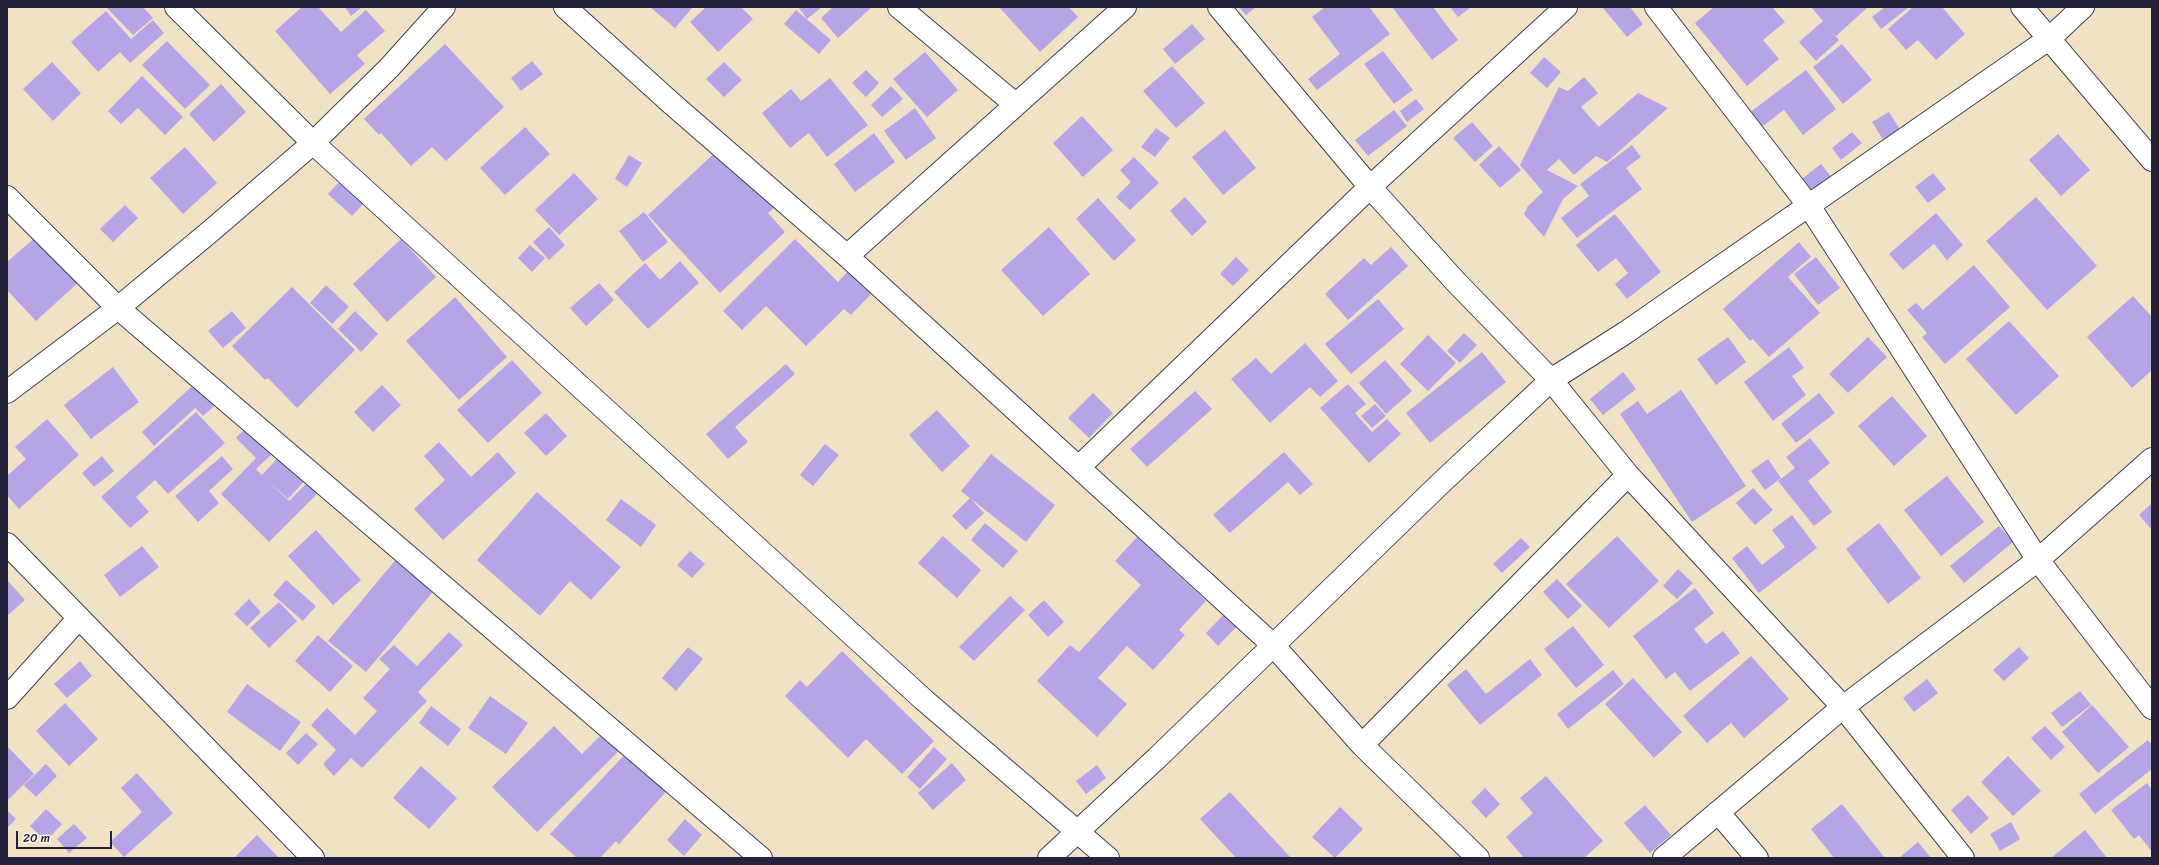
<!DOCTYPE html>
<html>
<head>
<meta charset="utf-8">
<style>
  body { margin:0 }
  #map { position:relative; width:2159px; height:865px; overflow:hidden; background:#f2e2c5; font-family:Sriracha,sans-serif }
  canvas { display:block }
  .frame { position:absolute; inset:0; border:8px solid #22223b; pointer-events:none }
  .scale { position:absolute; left:16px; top:831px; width:96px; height:18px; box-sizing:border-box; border:2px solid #22223b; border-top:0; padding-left:5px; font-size:12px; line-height:14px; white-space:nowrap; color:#22223b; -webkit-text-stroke:3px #fbf7ec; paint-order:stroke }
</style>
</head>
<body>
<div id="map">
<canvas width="2159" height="865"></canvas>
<div class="frame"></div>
<div class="scale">20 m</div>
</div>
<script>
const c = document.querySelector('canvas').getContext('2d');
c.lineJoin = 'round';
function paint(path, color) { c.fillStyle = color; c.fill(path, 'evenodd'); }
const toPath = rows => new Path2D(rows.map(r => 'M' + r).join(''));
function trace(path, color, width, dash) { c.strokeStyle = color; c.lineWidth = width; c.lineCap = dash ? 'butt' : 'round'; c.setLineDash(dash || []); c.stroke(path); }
paint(toPath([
  [143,7,153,18,133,35,107,8],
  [302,7,318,7,341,32,366,10,385,31,357,55,365,64,330,94,275,31],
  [345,7,362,7,351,16],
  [650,7,693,7,675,28],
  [706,7,741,7,753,19,718,52,690,22],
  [800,7,822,7,807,19,799,8],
  [833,7,872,7,838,38,821,18],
  [999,7,1069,7,1078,17,1040,52],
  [1239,7,1256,7,1246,15],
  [1325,7,1369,7,1390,34,1317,90,1308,79,1340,54,1312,17],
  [1392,7,1433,7,1458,40,1432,60],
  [1450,7,1471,7,1458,17],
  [1630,7,1643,24,1627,37,1603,8],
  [1714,7,1772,7,1785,22,1763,40,1779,59,1747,86,1695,23],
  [1811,7,1868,7,1836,36,1827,26,1839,40,1816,61,1799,42,1823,21],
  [1885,7,1909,7,1881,29,1872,17],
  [1913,7,1942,7,1965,34,1936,60,1918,40,1906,50,1888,29],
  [796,10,831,40,819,54,784,24],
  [106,11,131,39,153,20,164,33,130,63,120,52,98,72,71,42],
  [1192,24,1205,39,1175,64,1163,49],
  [167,41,210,85,185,109,142,65],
  [445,44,504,107,446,161,432,147,411,166,381,133,379,135,364,119],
  [1842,44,1872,80,1843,104,1813,67],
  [1383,51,1413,90,1394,104,1364,64],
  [925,52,958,90,927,117,893,79],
  [1544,57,1561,72,1547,88,1530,73],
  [532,61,543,74,521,91,511,78],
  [52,62,81,93,53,121,23,89],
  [724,62,742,80,724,97,706,79],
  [1172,66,1205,103,1176,128,1143,91],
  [866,70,879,83,866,97,852,83],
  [1806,70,1836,109,1803,135,1784,110,1760,128,1749,113],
  [142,76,183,117,165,135,138,108,121,124,108,111],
  [1584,77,1598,93,1581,107,1599,127,1638,93,1668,108,1607,162,1596,156,1574,175,1559,159,1547,170,1578,186,1563,199,1544,237,1524,214,1528,206,1543,192,1520,165,1559,87,1568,91],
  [830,78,868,125,827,157,809,133,790,148,762,113,791,89,801,101],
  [221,84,246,112,214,142,189,114],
  [891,86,903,99,882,117,871,105],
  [1416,99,1424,109,1407,122,1400,111],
  [915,108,936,138,906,160,884,131],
  [1394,110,1407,126,1368,156,1355,140],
  [1889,112,1901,131,1884,141,1872,122],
  [1082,116,1113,150,1083,177,1053,143],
  [1472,122,1493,146,1475,162,1453,138],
  [525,127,550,154,505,195,480,168],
  [1156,128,1170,138,1155,157,1141,147],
  [1225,130,1256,168,1223,195,1192,157],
  [1852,132,1862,143,1841,160,1832,148],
  [874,133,895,162,855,192,834,164],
  [2058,134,2090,170,2061,196,2029,160],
  [1632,145,1641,157,1626,168,1642,189,1577,238,1561,218,1589,196,1580,184],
  [722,146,778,204,768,213,785,232,720,293,648,215],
  [1499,146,1521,170,1500,188,1479,165],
  [185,147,217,183,183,214,150,178],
  [629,155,642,163,627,187,615,179],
  [1134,157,1159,183,1130,210,1116,197,1131,182,1120,170],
  [1821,164,1840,188,1816,206,1798,182],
  [574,173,598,199,559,235,535,210],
  [1933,173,1946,189,1928,203,1915,187],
  [342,179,366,201,352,216,328,194],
  [1185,197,1207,222,1192,236,1170,211],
  [2036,197,2097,266,2047,310,1986,241],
  [1098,198,1136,240,1114,261,1076,219],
  [125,205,138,218,113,242,100,229],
  [644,212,668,242,643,262,619,231],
  [1936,213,1963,245,1947,260,1934,244,1903,270,1889,254],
  [1615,214,1661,272,1627,299,1615,284,1628,273,1616,258,1598,272,1576,245],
  [549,227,565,245,549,260,533,242],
  [1049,227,1090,274,1043,316,1001,270],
  [39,234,81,280,36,321,7,290,7,262],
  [401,239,436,277,387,322,353,284],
  [795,239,838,282,850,269,873,292,851,315,844,309,806,346,766,306,742,330,723,311],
  [1799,242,1811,257,1788,277,1820,313,1769,357,1753,339,1750,341,1723,309],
  [530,245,545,258,532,272,518,258],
  [1391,247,1408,266,1348,320,1325,294,1364,258,1371,265],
  [1236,257,1249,270,1233,286,1220,274],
  [1816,257,1840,288,1818,305,1794,274],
  [680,261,699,283,648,329,614,292,645,263,660,280],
  [1974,265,2010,307,1945,364,1922,337,1927,333,1907,310,1916,303,1923,310],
  [599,283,614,300,586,326,570,308],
  [326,285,349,307,332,324,310,303],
  [292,287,355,350,297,408,268,378,265,380,232,346],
  [2133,296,2152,317,2152,370,2132,388,2087,337],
  [455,297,507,357,459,400,406,341],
  [1378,299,1404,329,1351,374,1325,344],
  [232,311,246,328,223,348,208,331],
  [355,311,378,334,361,352,338,329],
  [2009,321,2059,376,2016,415,1966,359],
  [1464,333,1477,345,1460,363,1447,351],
  [1428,335,1456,363,1428,391,1400,364],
  [1728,337,1746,362,1716,385,1697,359],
  [1868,337,1887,357,1848,393,1829,374],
  [1305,343,1338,381,1320,397,1310,387,1270,423,1231,379,1256,358,1271,374],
  [1789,347,1804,368,1792,376,1806,395,1773,421,1744,382],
  [1482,352,1506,382,1430,443,1406,413],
  [512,360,542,393,488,443,457,410],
  [1385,360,1412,391,1386,414,1359,383],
  [786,364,795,374,735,427,748,442,728,459,706,434],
  [113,367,139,402,91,439,64,405],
  [1623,372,1636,389,1603,415,1590,399],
  [200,379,220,401,203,416,195,408,154,446,142,432],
  [1348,384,1366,404,1355,413,1372,432,1387,419,1401,434,1369,463,1320,408],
  [382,385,401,405,373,432,354,412],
  [1681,390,1746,486,1692,522,1620,414,1638,401,1647,414],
  [1195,391,1212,409,1147,467,1130,449],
  [1093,393,1113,413,1089,438,1068,418],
  [1819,393,1835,413,1796,443,1781,424],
  [1892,396,1927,436,1894,466,1858,426],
  [1375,404,1386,416,1372,428,1361,416],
  [937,410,970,446,942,472,909,435],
  [196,412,225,443,168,494,155,480,136,497,149,512,130,528,101,497],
  [546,413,567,436,546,456,524,433],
  [257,416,284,443,256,469,262,475,286,449,312,473,288,499,267,480,289,501,318,472,329,482,269,542,221,494,256,458,236,438],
  [47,419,79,455,19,509,7,495,7,476,26,459,15,447],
  [1810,438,1830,463,1808,481,1832,512,1814,526,1778,481,1795,468,1786,457],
  [439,442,471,477,498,452,516,473,443,540,414,509,445,480,424,456],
  [825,444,839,455,813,486,800,475],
  [1284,452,1313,484,1300,495,1288,482,1230,533,1213,515],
  [991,454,1055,505,1026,542,961,491],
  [102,456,114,471,94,487,82,473],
  [222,456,233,469,209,491,219,503,198,522,175,496],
  [1768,459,1781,478,1765,490,1751,471],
  [1947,476,1984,522,1941,556,1904,510],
  [1753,488,1773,510,1755,525,1736,503],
  [537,492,621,567,591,600,570,581,540,616,477,560],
  [970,498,984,513,966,530,952,516],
  [621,499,656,525,641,547,606,520],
  [2152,503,2152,530,2139,515],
  [1792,515,1817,548,1759,593,1732,558,1747,546,1762,565,1785,547,1772,530],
  [985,523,1018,551,1003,568,971,540],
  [1879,523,1921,578,1888,604,1846,549],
  [1999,526,2013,542,1964,583,1950,566],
  [316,530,361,580,333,605,288,556],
  [943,536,981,570,957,598,918,563],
  [1617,536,1659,581,1609,628,1566,584],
  [1137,537,1206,601,1179,630,1185,635,1153,670,1127,646,1098,678,1127,704,1097,737,1037,681,1070,645,1079,652,1141,585,1115,561],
  [1521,538,1530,547,1502,573,1493,564],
  [142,546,159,567,120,597,104,575],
  [690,551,705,564,692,578,677,565],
  [398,557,436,588,366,672,328,641],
  [1678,569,1693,583,1677,599,1663,586],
  [1557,579,1582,606,1568,619,1543,592],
  [7,580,25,600,7,616],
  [286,580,316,606,303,621,273,595],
  [1695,588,1714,613,1694,629,1706,644,1723,631,1740,653,1690,691,1675,672,1666,679,1633,636],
  [1010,596,1025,610,974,661,959,647],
  [249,599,261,612,247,626,234,614],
  [1044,600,1064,622,1048,637,1028,615],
  [279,602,297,621,269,648,250,628],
  [1232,606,1244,619,1218,646,1206,633],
  [1573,626,1604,665,1576,688,1544,649],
  [449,632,463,645,418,692,427,701,362,768,351,758,334,776,323,764,336,750,311,725,327,708,355,735,377,711,363,698,390,669,379,659,394,645,417,666],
  [318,635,353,666,330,692,295,661],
  [688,647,703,659,676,691,662,678],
  [2019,647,2029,658,2004,681,1993,670],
  [842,651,934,741,902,774,866,739,848,758,785,696,800,680,807,687],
  [1751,656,1789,699,1744,738,1731,723,1707,743,1683,716],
  [1530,659,1542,675,1480,725,1447,685,1466,669,1486,694],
  [80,661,92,676,67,698,54,684],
  [1613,670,1624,684,1568,729,1557,714],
  [1633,678,1682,732,1654,758,1605,704],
  [1927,679,1938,693,1914,712,1903,698],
  [247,684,301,722,280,751,227,712],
  [2080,691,2091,705,2062,727,2051,713],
  [490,696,528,723,506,754,468,728],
  [65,703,98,739,69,766,36,731],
  [2092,705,2129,747,2098,773,2062,732],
  [431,706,461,729,448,746,419,723],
  [554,726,582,754,610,726,627,743,537,832,492,787],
  [2045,726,2065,747,2051,760,2031,738],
  [306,733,318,744,298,765,286,753],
  [2148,740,2152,745,2152,769,2095,814,2079,794],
  [7,746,34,774,7,801],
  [934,747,947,759,920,789,907,777],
  [631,748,672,785,619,844,616,841,600,858,577,858,550,834],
  [2008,756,2041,791,2013,816,1981,782],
  [952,763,966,780,933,810,918,793],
  [46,764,57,776,36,797,24,785],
  [1097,765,1106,778,1086,794,1076,781],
  [421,766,457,798,429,829,393,798],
  [137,773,173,813,124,857,110,842,142,812,121,788],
  [1546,776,1603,841,1584,858,1524,858,1506,837,1533,813,1520,798],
  [2147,783,2152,790,2152,852,2139,835,2134,839,2111,810],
  [1485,788,1500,804,1486,818,1471,802],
  [1230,792,1291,858,1236,858,1200,819],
  [1968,795,1989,818,1971,834,1951,810],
  [1842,804,1885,858,1834,858,1811,829],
  [1645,805,1671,835,1650,853,1624,823],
  [1340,807,1363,829,1335,858,1312,837],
  [46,809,62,824,46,841,30,826],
  [7,810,16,819,7,828],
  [685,819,702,835,684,856,667,840],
  [2011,822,2020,839,2000,851,1990,834],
  [74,824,87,838,69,853,57,839],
  [2085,830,2107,858,2051,858],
  [257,835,279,858,234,858],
  [1918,842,1931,858,1899,858]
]), '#b5a4e6');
const street = toPath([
  [176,7,313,143,924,700,1108,858],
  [565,7,670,102,847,256,1273,645,1362,745,1478,858],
  [899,7,1015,104],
  [1219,7,1370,187,1455,281,1551,380,1628,475,1843,707,1963,858],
  [1656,7,1809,206,2038,560,2152,708],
  [2022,7,2152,160],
  [7,197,118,308,761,858],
  [847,256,1125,7],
  [7,392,118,308,212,230,313,143,389,68,444,7],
  [1079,467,1370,187,1566,7],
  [7,544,313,858],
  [7,698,79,618],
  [1362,745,1628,475],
  [1718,812,1757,858],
  [1049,858,1157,758,1442,482,1551,380,1625,333,2050,38,2083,7],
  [1664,858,1843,707,2038,560,2152,459]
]);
trace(street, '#413f50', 24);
trace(street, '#fff', 22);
</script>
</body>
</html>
